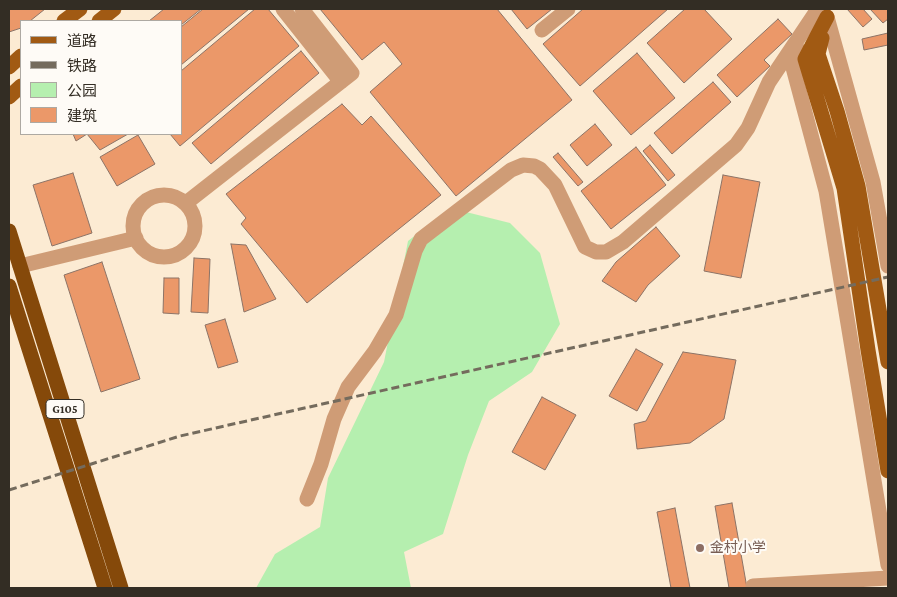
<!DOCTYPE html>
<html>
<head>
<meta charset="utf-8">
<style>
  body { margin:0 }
  #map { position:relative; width:897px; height:597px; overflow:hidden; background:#fcebd3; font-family:"Crimson Pro","Noto Sans SC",serif }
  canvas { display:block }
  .frame { position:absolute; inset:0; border:10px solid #332d24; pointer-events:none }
  .legend { position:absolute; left:20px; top:20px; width:162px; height:115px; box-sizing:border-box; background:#fefbf6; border:1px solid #ada9a2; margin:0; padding:6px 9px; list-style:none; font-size:15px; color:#332d24 }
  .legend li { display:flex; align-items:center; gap:10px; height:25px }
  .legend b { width:25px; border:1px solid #ada9a2 }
</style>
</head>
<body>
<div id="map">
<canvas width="897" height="597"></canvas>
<div class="frame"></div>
<ul class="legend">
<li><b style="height:6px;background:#a15a13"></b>道路</li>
<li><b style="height:6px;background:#746b5d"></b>铁路</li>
<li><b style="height:14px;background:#b5efaf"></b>公园</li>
<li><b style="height:14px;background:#eb9869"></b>建筑</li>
</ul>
</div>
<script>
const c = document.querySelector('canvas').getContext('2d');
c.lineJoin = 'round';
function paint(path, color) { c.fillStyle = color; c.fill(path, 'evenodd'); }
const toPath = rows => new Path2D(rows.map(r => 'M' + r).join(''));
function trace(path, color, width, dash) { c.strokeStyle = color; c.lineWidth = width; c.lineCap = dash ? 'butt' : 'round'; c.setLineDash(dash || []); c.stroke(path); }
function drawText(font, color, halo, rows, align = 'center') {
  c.font = font + ' "Crimson Pro","Noto Sans SC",serif'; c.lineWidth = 4; c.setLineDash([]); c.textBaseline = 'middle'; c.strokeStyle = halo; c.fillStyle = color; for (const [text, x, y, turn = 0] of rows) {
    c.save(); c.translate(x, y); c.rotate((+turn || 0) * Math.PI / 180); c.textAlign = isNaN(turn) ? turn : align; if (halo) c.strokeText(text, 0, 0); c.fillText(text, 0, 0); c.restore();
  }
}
paint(toPath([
  [450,208,510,223,540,253,560,324,532,372,489,401,468,455,443,534,404,552,411,588,256,588,275,554,320,527,328,478,384,362,408,241]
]), '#b5efaf');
const building = toPath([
  [9,9,45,9,30,21,21,21,21,28,9,32,9,9],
  [164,9,201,9,181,25,181,21,149,21,164,9],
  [203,9,249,9,181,65,181,27,203,9],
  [255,9,268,9,299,46,180,146,170,134,181,134,181,71,255,9],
  [320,9,497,9,572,100,456,196,370,92,402,64,384,42,362,60,320,9],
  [511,9,552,9,527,29,511,9],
  [583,9,668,9,580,86,543,44,583,9],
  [685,9,704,9,732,39,684,83,647,43,685,9],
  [847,9,863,9,872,19,863,27,847,9],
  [870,9,888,9,888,19,883,23,870,9],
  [778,19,792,34,764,60,770,66,737,97,717,75,778,19],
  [888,33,888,45,864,50,862,39,888,33],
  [301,51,319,73,211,164,192,143,301,51],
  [637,53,675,98,631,135,593,91,637,53],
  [713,82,731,102,672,154,654,133,713,82],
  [342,104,362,125,371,116,441,195,307,303,241,224,246,218,226,194,342,104],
  [595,124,612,145,587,166,570,145,595,124],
  [73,134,128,134,100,150,87,134,76,141,73,134],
  [138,135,155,164,117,186,100,157,138,135],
  [650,145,675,175,668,181,643,151,650,145],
  [636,147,666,185,611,229,581,191,636,147],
  [558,153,583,182,578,186,553,157,558,153],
  [73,173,92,233,52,246,33,185,73,173],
  [723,175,760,182,741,278,704,271,723,175],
  [656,227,680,256,648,285,636,302,602,281,616,262,656,227],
  [231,244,246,245,276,299,244,312,231,244],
  [194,258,210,259,208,313,191,312,194,258],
  [102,262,140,379,101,392,64,275,102,262],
  [164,278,179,278,179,314,163,313,164,278],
  [225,319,238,362,218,368,205,325,225,319],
  [636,349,663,364,637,411,609,396,636,349],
  [683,352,736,360,724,419,690,443,637,449,634,424,646,421,683,352],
  [542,397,576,415,545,470,512,452,542,397],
  [732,503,747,588,729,588,715,506,732,503],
  [675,508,690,588,671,588,657,512,675,508]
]);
paint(building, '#eb9869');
trace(building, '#8c7366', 1);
trace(toPath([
  [283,9,341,82],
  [827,17,873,182,888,266],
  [542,30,568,9],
  [799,50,791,60,826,191,888,565],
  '133 226a31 31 0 1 1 62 0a31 31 0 1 1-62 0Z',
  [186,203,352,73,302,9],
  [20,266,136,238],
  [307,499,321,464,334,419,348,387,375,351,396,315,415,251,421,239,511,170,523,165,534,166,540,169,555,185,585,247,596,252,606,252,623,242,736,145,748,128,769,82,818,9],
  [753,586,888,578]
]), '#cf9c76', 15);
trace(toPath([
  [827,17,805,59,844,188,868,350,888,471],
  [64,21,80,9],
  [99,21,114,9],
  [822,38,818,54,837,111,858,186,888,362],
  [9,67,21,56],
  [9,97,21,86]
]), '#a15a13', 15);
trace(toPath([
  [9,231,121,588],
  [9,286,105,588]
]), '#85490a', 15);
trace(toPath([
  [9,490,180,436,888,277]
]), '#746b5d', 3, [8, 4]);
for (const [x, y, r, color] of [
  [700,548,5,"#8d6e63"]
]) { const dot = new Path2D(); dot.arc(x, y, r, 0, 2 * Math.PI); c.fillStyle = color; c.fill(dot); trace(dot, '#fefbf6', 2); }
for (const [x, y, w] of [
  [65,409,38]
]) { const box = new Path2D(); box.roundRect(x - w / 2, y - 9.5, w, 19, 4); c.fillStyle = '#fefbf6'; c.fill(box); trace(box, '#332d24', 1); }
drawText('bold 12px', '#332d24', null, [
  ["G105",65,409]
]);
drawText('14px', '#785e54', '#fefbf6', [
  ["金村小学",710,548]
], 'left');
</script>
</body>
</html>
